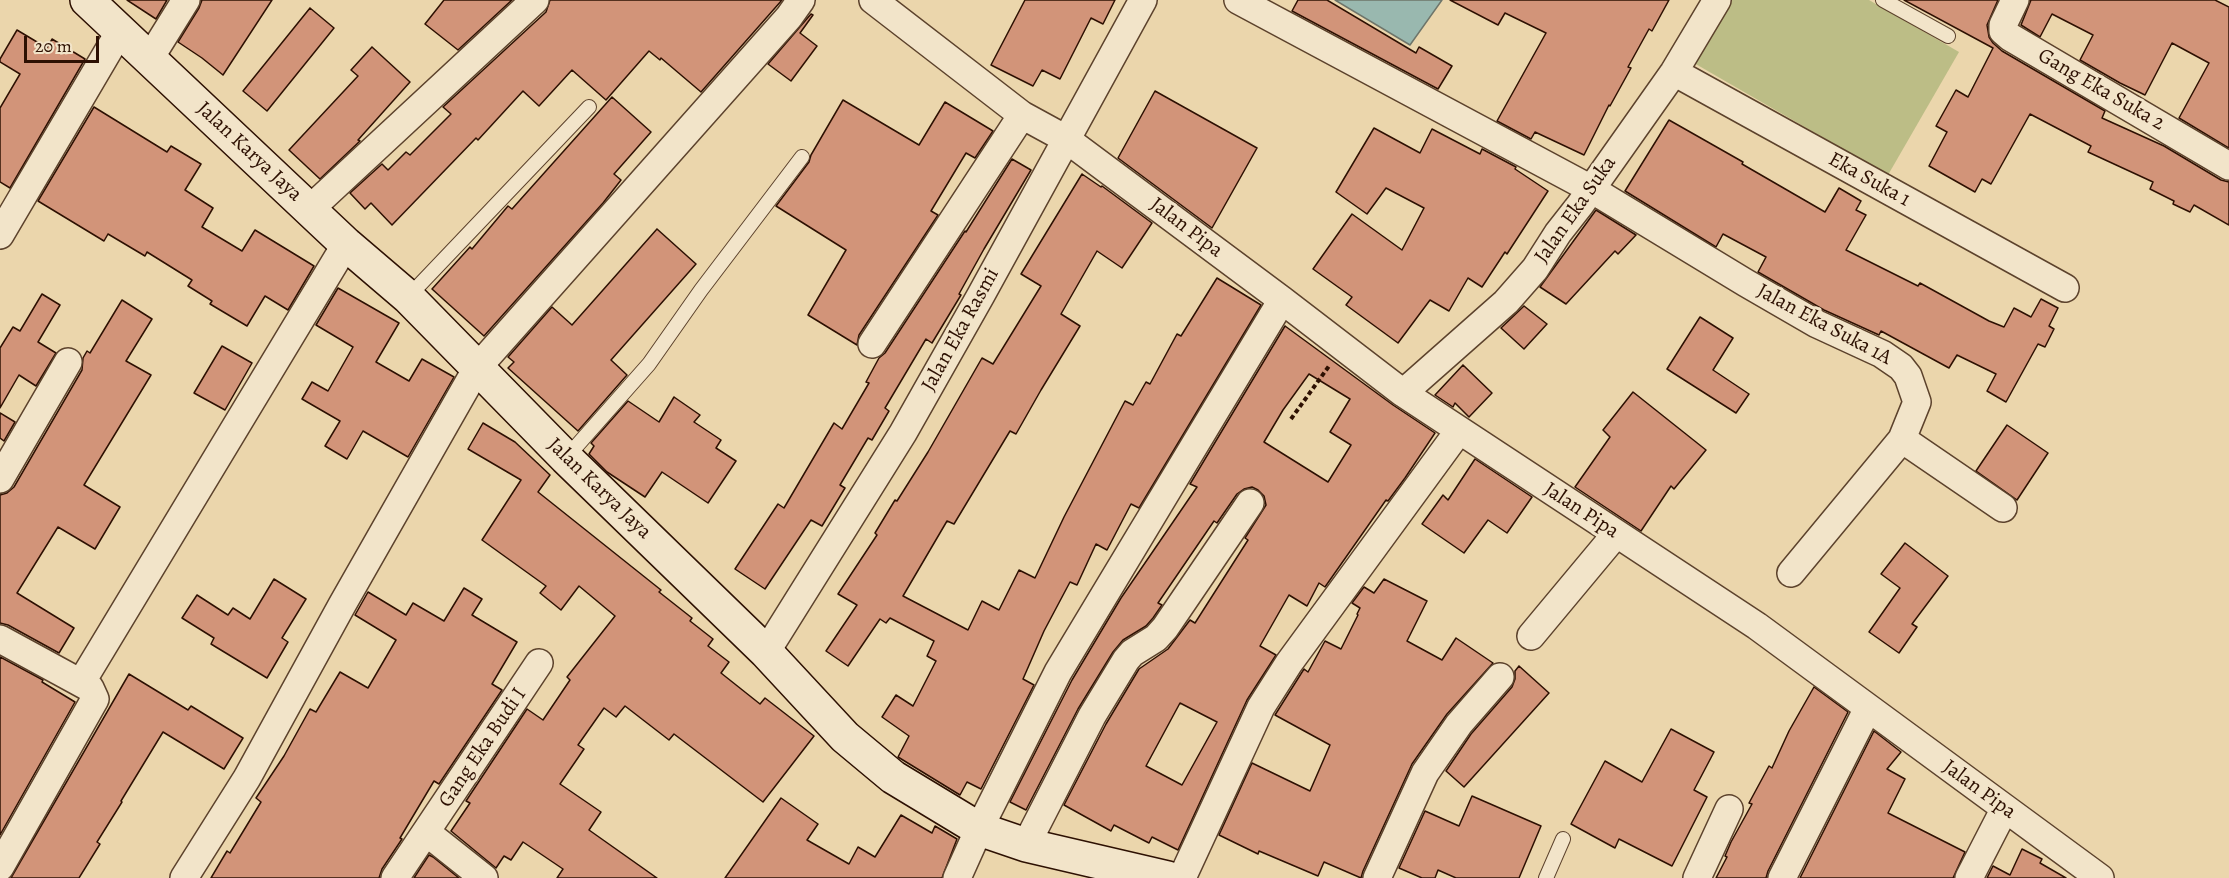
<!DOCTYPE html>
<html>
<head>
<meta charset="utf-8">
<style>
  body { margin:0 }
  #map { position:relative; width:2229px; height:878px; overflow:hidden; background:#ebd6ac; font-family:Alegreya,serif }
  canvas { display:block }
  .scale { position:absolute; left:24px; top:36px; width:75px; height:27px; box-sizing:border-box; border:3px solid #2d1002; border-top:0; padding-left:8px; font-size:18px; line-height:21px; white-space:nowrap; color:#2d1002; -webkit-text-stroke:4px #f2e4c9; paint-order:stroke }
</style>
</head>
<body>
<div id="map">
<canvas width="2229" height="878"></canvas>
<div class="scale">20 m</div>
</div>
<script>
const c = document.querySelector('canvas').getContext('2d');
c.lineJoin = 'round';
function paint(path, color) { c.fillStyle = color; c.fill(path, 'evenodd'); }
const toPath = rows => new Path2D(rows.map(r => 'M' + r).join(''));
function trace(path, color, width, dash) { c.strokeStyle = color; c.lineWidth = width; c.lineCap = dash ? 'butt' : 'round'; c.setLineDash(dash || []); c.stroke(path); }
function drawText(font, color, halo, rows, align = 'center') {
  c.font = font + ' Alegreya,serif'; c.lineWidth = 6; c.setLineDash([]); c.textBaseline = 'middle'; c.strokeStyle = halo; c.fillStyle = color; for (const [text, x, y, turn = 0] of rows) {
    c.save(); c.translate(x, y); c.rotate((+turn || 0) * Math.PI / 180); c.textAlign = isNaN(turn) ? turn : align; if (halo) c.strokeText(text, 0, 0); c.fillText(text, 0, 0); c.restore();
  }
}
paint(toPath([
  [1721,0,1869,0,1959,52,1888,175,1687,59]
]), '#bcbd86');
const water = toPath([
  [1335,0,1442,0,1410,45,1335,0]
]);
paint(water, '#99b8af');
trace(water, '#6e756a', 1.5);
const building = toPath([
  [127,0,167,0,156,19,127,0],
  [202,0,272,0,223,75,202,58,178,42,199,8,202,0],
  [444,0,512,0,458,50,425,24,444,0],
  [550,0,782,0,701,92,661,58,660,60,649,51,606,100,572,70,539,106,523,91,478,140,476,138,392,225,371,203,365,209,350,193,382,164,388,170,406,152,410,155,451,114,443,107,546,12,550,0],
  [1025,0,1115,0,1103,24,1091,18,1060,79,1042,70,1033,86,991,65,1025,0],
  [1298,0,1327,0,1416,53,1419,47,1452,66,1438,89,1292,11,1298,0],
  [1450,0,1669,0,1652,31,1649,29,1628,67,1631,68,1610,106,1609,105,1584,155,1535,132,1531,139,1497,121,1546,33,1505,13,1498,25,1450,0],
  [1904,0,1998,0,1987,25,1989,37,1993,43,2002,51,2105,111,2102,118,2164,146,2221,180,2229,182,2229,225,2194,205,2190,212,2173,204,2174,201,2150,189,2153,182,2088,152,2091,146,2030,114,1991,184,1982,179,1975,192,1929,166,1947,132,1936,126,1956,90,1968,97,1993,48,1904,0],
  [2031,0,2215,0,2229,7,2229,148,2179,118,2209,63,2172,43,2145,95,2120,83,2080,60,2093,35,2052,14,2040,37,2021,25,2031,0],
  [310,8,334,28,267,111,243,91,310,8],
  [811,14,813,15,800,33,817,46,791,81,768,64,811,14],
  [17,30,47,48,52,39,85,59,10,188,0,182,0,108,20,74,0,62,0,59,17,30],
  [372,47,410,82,358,140,360,141,320,179,289,150,358,76,351,70,372,47],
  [1155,91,1257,148,1212,228,1118,158,1155,91],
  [612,97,651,132,614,174,621,180,603,203,484,336,432,289,470,247,472,249,508,206,512,209,612,97],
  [843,100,919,145,945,102,993,131,975,158,966,153,931,211,938,215,859,335,857,345,808,315,846,250,776,206,809,162,811,155,843,100],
  [94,107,167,152,171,146,201,164,185,190,213,208,202,227,242,251,255,230,314,266,288,310,265,296,247,326,210,304,212,301,188,286,192,280,147,252,145,256,108,234,104,241,38,201,94,107],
  [1669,120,1743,162,1742,164,1825,212,1839,188,1861,201,1856,210,1866,215,1846,250,1918,286,1920,283,1989,321,2004,327,2014,308,2031,317,2041,299,2058,308,2049,326,2054,329,2045,347,2038,344,2006,402,1987,391,1996,374,1957,355,1949,368,1881,331,1879,335,1824,310,1758,272,1766,257,1723,234,1716,247,1625,191,1669,120],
  [1374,128,1420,153,1432,129,1480,154,1482,149,1516,167,1515,169,1548,191,1507,254,1505,252,1482,287,1468,278,1449,311,1430,300,1398,343,1346,305,1352,297,1313,269,1352,214,1402,250,1424,208,1386,188,1367,214,1336,192,1374,128],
  [1012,159,1031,170,984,249,959,294,961,295,932,343,926,339,885,408,889,411,872,440,868,438,840,485,845,488,822,526,811,520,765,589,735,569,778,504,784,508,834,423,842,429,869,383,866,382,879,358,885,353,965,231,966,232,1012,159],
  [1082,174,1101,187,1102,186,1152,223,1122,268,1097,251,1061,314,1080,326,1041,390,1016,434,1010,431,954,524,947,521,903,596,968,630,982,601,999,610,1019,570,1035,578,1064,517,1125,401,1133,405,1146,382,1150,384,1177,334,1181,336,1217,278,1261,305,1139,508,1131,504,1107,550,1096,544,1077,585,1070,582,1044,631,1023,679,1034,685,981,789,967,782,960,795,898,757,909,736,882,717,896,695,913,706,936,661,927,656,934,641,890,618,886,623,880,619,848,666,826,651,857,605,838,594,877,535,875,533,895,500,897,501,928,452,982,358,993,364,1041,286,1021,274,1082,174],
  [1596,210,1636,235,1618,254,1615,251,1566,304,1540,287,1596,210],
  [657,229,696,264,611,360,627,375,578,431,508,368,514,362,508,357,552,307,572,325,657,229],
  [338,288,399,323,376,362,409,381,422,359,454,377,408,457,363,431,347,459,325,446,340,421,302,399,312,382,328,391,353,347,316,325,338,288],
  [42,294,60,305,38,342,56,353,36,386,19,375,0,408,0,348,13,327,20,331,42,294],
  [122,300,152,319,126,361,151,375,84,485,120,507,95,549,58,527,17,593,74,628,59,653,8,625,0,623,0,495,7,493,14,487,82,370,83,358,87,351,90,353,122,300],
  [1524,306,1547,324,1524,349,1501,328,1524,306],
  [1700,317,1733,338,1713,370,1749,394,1736,413,1667,369,1700,317],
  [1285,326,1393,405,1435,433,1405,478,1388,501,1386,500,1325,587,1319,583,1307,606,1289,595,1260,646,1276,655,1247,700,1178,850,1152,837,1149,843,1114,825,1111,831,1064,805,1106,724,1139,669,1168,649,1190,620,1195,623,1248,540,1245,538,1266,505,1264,496,1258,490,1252,487,1244,489,1237,494,1217,523,1214,521,1158,603,1162,605,1153,618,1146,626,1123,640,1113,652,1078,709,1026,810,1010,802,1072,680,1121,598,1197,487,1190,484,1285,326],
  [1309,374,1350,399,1330,432,1351,445,1328,482,1264,442,1283,410,1309,374],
  [1180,703,1217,722,1182,785,1146,766,1180,703],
  [222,346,252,363,225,410,194,393,222,346],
  [1463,365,1492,393,1469,417,1455,403,1453,407,1435,395,1463,365],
  [1633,392,1706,450,1674,489,1671,486,1641,531,1575,487,1610,437,1603,430,1633,392],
  [674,397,700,415,694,422,721,440,716,448,736,461,708,503,662,472,645,497,607,472,589,454,594,446,591,443,628,401,659,422,674,397],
  [0,413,15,422,4,441,0,438,0,413],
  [483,423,515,442,550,475,538,492,661,590,659,592,692,618,690,621,713,639,708,646,729,662,721,673,760,704,765,698,814,736,763,802,674,734,669,740,625,706,616,717,604,708,578,745,584,749,560,784,601,812,589,830,657,878,557,878,563,869,523,842,511,860,504,856,496,868,451,831,470,803,466,801,527,709,543,720,570,680,567,677,615,616,579,586,561,610,540,593,546,586,482,540,521,480,468,449,483,423],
  [2007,425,2048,453,2017,500,1976,471,2007,425],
  [1475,459,1532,497,1507,533,1488,520,1464,553,1422,524,1443,495,1448,500,1475,459],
  [1905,543,1948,576,1912,624,1917,627,1899,653,1869,632,1900,588,1881,574,1905,543],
  [274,579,306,599,282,638,288,642,267,678,211,644,214,638,182,618,197,595,228,615,233,608,250,619,274,579],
  [1384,579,1427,601,1407,641,1442,660,1456,638,1493,663,1447,714,1412,764,1363,871,1361,878,1324,862,1318,876,1259,851,1258,854,1219,835,1252,763,1310,791,1330,745,1275,715,1304,669,1308,672,1325,641,1341,649,1358,615,1357,614,1360,608,1352,603,1364,587,1374,593,1384,579],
  [464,588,482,599,472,615,517,642,492,684,502,690,439,784,434,781,400,838,402,839,382,869,379,878,211,878,227,851,230,853,261,802,256,798,284,756,310,709,316,712,340,672,368,688,396,640,355,615,368,592,406,615,413,603,444,621,464,588],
  [0,657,43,680,42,682,75,702,0,835,0,657],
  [1519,666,1549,693,1464,787,1446,771,1471,734,1512,687,1515,679,1515,671,1519,666],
  [129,674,188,710,191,706,243,738,224,769,163,732,121,801,122,802,97,842,100,844,79,878,11,878,129,674],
  [1814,687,1848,712,1768,871,1766,878,1716,878,1727,857,1725,856,1731,842,1752,804,1749,803,1769,766,1772,768,1789,731,1814,687],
  [1671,729,1714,752,1694,790,1707,797,1672,866,1619,839,1615,848,1571,824,1605,761,1642,782,1671,729],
  [1874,731,1901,752,1887,769,1905,779,1888,813,1965,852,1953,878,1800,878,1874,731],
  [1472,796,1541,826,1519,878,1456,878,1438,870,1435,878,1422,878,1399,868,1425,811,1459,826,1472,796],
  [781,798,818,824,807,840,849,864,858,847,875,857,901,815,932,833,935,826,957,839,942,878,725,878,781,798],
  [2022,849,2042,859,2040,863,2066,878,1987,878,1993,866,2010,875,2022,849],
  [429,855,433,857,459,878,414,878,429,855]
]);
paint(building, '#d29479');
trace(building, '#2d1002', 1.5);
const lane = toPath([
  [1883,0,1948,36],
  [408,297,589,107],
  [566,458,649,364,701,290,802,157],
  [1546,878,1563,839]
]);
const street = toPath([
  [873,0,1022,115,1066,139,1282,300,1403,393,1757,626,2100,878],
  [1238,0,1591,189,1746,283,1817,324,1882,354,1901,367,1908,376,1917,402,1902,439,1791,573],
  [2015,0,2003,25,2003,31,2010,37,2229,166],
  [150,58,186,0],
  [1674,72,2065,288],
  [310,209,535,0],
  [0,235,120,31],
  [872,344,1022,115],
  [1403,393,1506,302,1535,269,1558,233,1580,205,1674,72,1717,0],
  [1902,439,2003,508],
  [0,479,68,362],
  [1531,636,1616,534],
  [0,639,90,688,95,699,0,867],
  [766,652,903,433,981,295,1143,0],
  [81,683,346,244],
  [426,832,484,878],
  [1026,845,1092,716,1126,660,1132,653,1156,638,1165,628,1250,503],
  [184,878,247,778,342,605,477,368,789,17,801,0],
  [395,878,539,663],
  [957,878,979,829,1058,672,1282,300],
  [1182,878,1261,707,1289,663,1458,432],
  [1377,878,1425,773,1459,724,1500,677],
  [1697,878,1729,809],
  [1782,878,1868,708],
  [1969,878,2004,810]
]);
const secondary = toPath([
  [87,0,346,244,408,297,566,458,766,652,845,737,893,777,979,829,1026,845,1168,878]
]);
trace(lane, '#5c422c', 16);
trace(street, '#5c422c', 30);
trace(secondary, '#2d1002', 36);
trace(toPath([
  [1291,419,1329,366]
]), '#2d1002', 4, [4.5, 3]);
trace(lane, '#f2e4c9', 14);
trace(street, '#f2e4c9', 27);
trace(secondary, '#f2e4c9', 33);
drawText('21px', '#2d1002', '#f2e4c9', [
  ["Gang Eka Suka 2",2101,90,30],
  ["Jalan Karya Jaya",249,152,43],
  ["Eka Suka 1",1869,180,29],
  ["Jalan Eka Suka",1576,210,-55],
  ["Jalan Pipa",1186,228,37],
  ["Jalan Eka Suka 1A",1824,325,28],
  ["Jalan Eka Rasmi",961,330,-61],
  ["Jalan Karya Jaya",599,489,44],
  ["Jalan Pipa",1581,511,33],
  ["Gang Eka Budi I",483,748,-56],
  ["Jalan Pipa",1979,790,36]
]);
</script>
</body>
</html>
